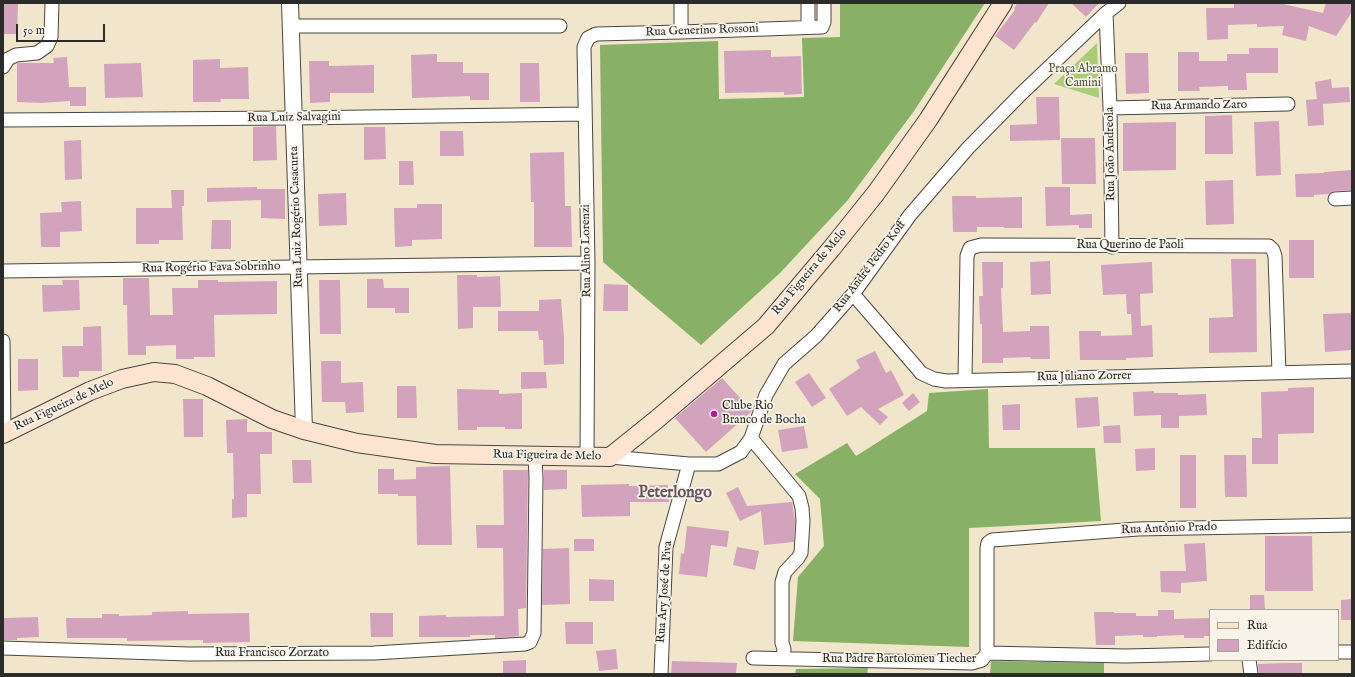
<!DOCTYPE html>
<html>
<head>
<meta charset="utf-8">
<style>
  body { margin:0 }
  #map { position:relative; width:1355px; height:677px; overflow:hidden; background:#f1e5cb; font-family:"IM FELL English",serif }
  canvas { display:block }
  .frame { position:absolute; inset:0; border:4px solid #2b2b2b; pointer-events:none }
  .legend { position:absolute; left:1209px; top:609px; width:130px; height:52px; box-sizing:border-box; background:#f7f3e8; border:1px solid #a5a39c; margin:0; padding:5px 7px; list-style:none; font-size:12px; color:#2b2b2b }
  .legend li { display:flex; align-items:center; gap:8px; height:20px }
  .legend b { width:20px; border:1px solid #a5a39c }
  .scale { position:absolute; left:16px; top:24px; width:89px; height:18px; box-sizing:border-box; border:2px solid #2b2b2b; border-top:0; padding-left:5px; font-size:12px; line-height:14px; white-space:nowrap; color:#2b2b2b; -webkit-text-stroke:3px #f7f3e8; paint-order:stroke }
</style>
</head>
<body>
<div id="map">
<canvas width="1355" height="677"></canvas>
<div class="frame"></div>
<ul class="legend">
<li><b style="height:5px;background:#fde4d1"></b>Rua</li>
<li><b style="height:11px;background:#d3a3be"></b>Edifício</li>
</ul>
<div class="scale">50 m</div>
</div>
<script>
const c = document.querySelector('canvas').getContext('2d');
c.lineJoin = 'round';
function paint(path, color) { c.fillStyle = color; c.fill(path, 'evenodd'); }
const toPath = rows => new Path2D(rows.map(r => 'M' + r).join(''));
function trace(path, color, width, dash) { c.strokeStyle = color; c.lineWidth = width; c.lineCap = dash ? 'butt' : 'round'; c.setLineDash(dash || []); c.stroke(path); }
function drawText(font, color, halo, rows, align = 'center') {
  c.font = font + ' "IM FELL English",serif'; c.lineWidth = 3.5; c.setLineDash([]); c.textBaseline = 'middle'; c.strokeStyle = halo; c.fillStyle = color; for (const [text, x, y, turn = 0] of rows) {
    c.save(); c.translate(x, y); c.rotate((+turn || 0) * Math.PI / 180); c.textAlign = isNaN(turn) ? turn : align; if (halo) c.strokeText(text, 0, 0); c.fillText(text, 0, 0); c.restore();
  }
}
paint(toPath([
  [1097,43,1099,98,1054,84]
]), '#abcc74');
paint(toPath([
  [840,3,985,3,914,111,847,201,780,273,701,345,603,262,600,45,718,41,719,99,804,97,802,38,840,37],
  [988,389,989,448,1095,448,1101,521,969,528,969,647,793,641,798,577,824,546,820,499,795,474,847,443,856,456,927,411,929,393],
  [991,661,1104,663,1104,674,990,674],
  [868,668,867,674,795,674,796,669]
]), '#88b066');
paint(toPath([
  [3,3,18,3,17,34,3,34],
  [1017,3,1049,3,1036,23,1035,22,1014,50,995,36,1015,10,1014,9],
  [1071,3,1099,3,1086,17],
  [1279,3,1323,13,1326,3,1352,3,1352,12,1336,36,1309,26,1306,41,1282,35,1284,26,1257,27,1257,24,1228,25,1228,39,1207,40,1206,8,1234,8,1234,4],
  [1249,48,1278,48,1278,73,1246,73,1247,90,1228,90,1228,86,1199,87,1200,91,1178,91,1178,52,1199,52,1199,61,1227,61,1227,54,1249,54],
  [771,50,771,57,801,56,802,94,784,95,784,92,725,93,724,51],
  [1125,53,1148,53,1149,93,1126,94],
  [437,54,437,62,463,62,463,73,489,73,489,100,470,100,470,96,412,98,411,55],
  [67,57,69,87,86,87,86,106,70,106,70,101,42,103,17,102,17,63,54,63,53,58],
  [220,59,220,68,248,67,249,99,220,99,221,102,193,102,193,60],
  [309,61,329,61,329,66,374,65,374,93,330,93,330,102,310,103],
  [141,63,143,97,105,98,104,64],
  [520,63,539,63,540,102,520,102],
  [1331,79,1332,88,1349,87,1350,102,1323,104,1324,125,1308,126,1306,100,1317,99,1315,82],
  [1036,97,1059,97,1060,140,1010,141,1010,125,1037,124],
  [1232,115,1233,154,1205,154,1205,116],
  [1279,121,1281,175,1256,176,1254,122],
  [1176,122,1176,170,1123,171,1123,123],
  [276,126,277,160,253,161,253,127],
  [364,127,385,127,386,159,364,160],
  [440,131,463,131,464,156,440,156],
  [1061,138,1095,138,1096,184,1062,184],
  [81,140,82,179,65,180,64,141],
  [564,152,565,206,571,206,572,247,534,247,534,202,531,202,530,153],
  [399,161,413,161,414,185,399,185],
  [1352,170,1352,190,1335,191,1329,194,1314,195,1314,197,1296,197,1295,174,1324,173,1324,172],
  [1233,180,1234,224,1206,225,1205,181],
  [257,187,257,189,285,189,285,219,261,218,261,200,207,202,207,188],
  [1045,187,1070,187,1070,215,1092,214,1092,228,1079,228,1079,225,1046,226],
  [171,190,184,190,184,206,182,206,183,240,159,240,159,244,136,244,136,208,172,208],
  [346,193,347,225,319,226,318,194],
  [952,196,976,196,976,198,1022,197,1022,228,1004,228,1004,227,977,227,977,232,953,232],
  [81,201,82,231,60,232,60,247,41,247,40,213,62,212,61,202],
  [417,204,442,204,442,239,412,240,412,246,395,247,394,208,417,208],
  [212,220,231,220,231,249,211,249],
  [1289,240,1314,240,1314,278,1289,278],
  [1231,259,1256,259,1257,352,1209,353,1209,318,1233,317],
  [1050,261,1051,294,1031,295,1030,262],
  [982,262,1003,262,1003,288,1001,288,1003,332,1030,331,1030,326,1049,326,1050,359,1031,359,1030,357,1003,358,1003,363,982,363,982,324,980,324,979,296,983,296],
  [1152,262,1153,293,1140,294,1141,326,1152,325,1153,357,1126,358,1126,360,1080,360,1079,331,1101,331,1101,336,1132,335,1131,314,1127,314,1126,294,1103,295,1101,265],
  [457,275,477,275,477,277,500,276,501,307,473,307,473,328,458,329],
  [123,278,149,278,150,315,173,315,172,288,198,288,198,280,218,280,218,282,277,281,277,314,214,315,215,357,194,357,194,359,176,359,176,345,146,346,146,355,128,355,127,305,123,305],
  [367,279,383,279,384,288,409,288,409,313,395,313,395,308,367,308],
  [62,280,79,280,80,310,43,312,42,285,63,285],
  [319,280,340,280,341,334,320,334],
  [604,284,628,285,628,311,603,311],
  [561,299,564,338,564,364,544,365,543,340,539,340,538,331,498,331,498,311,539,311,539,300],
  [1352,313,1352,350,1325,352,1323,314],
  [101,326,102,371,79,371,79,377,63,377,62,346,83,346,83,327],
  [875,351,886,373,891,370,904,395,878,409,888,417,880,425,861,407,847,416,829,389,860,368,856,360],
  [18,359,38,359,38,390,18,391],
  [321,361,341,361,341,383,363,382,364,412,346,413,345,402,322,402],
  [521,372,546,372,547,388,521,389],
  [809,373,826,398,812,407,795,382],
  [722,378,752,411,706,452,675,418],
  [397,386,416,386,417,418,397,418],
  [1314,387,1314,433,1278,434,1278,464,1252,464,1252,438,1262,438,1261,392,1288,391,1288,388],
  [457,389,499,390,499,394,522,393,522,429,505,429,505,427,477,427,477,430,458,430],
  [1154,391,1154,393,1178,393,1178,395,1206,394,1207,415,1179,416,1179,428,1161,428,1161,415,1134,416,1133,392],
  [913,393,920,402,909,411,902,403],
  [1098,397,1100,426,1077,428,1075,398],
  [183,399,203,399,203,437,184,437],
  [1020,404,1020,430,1003,430,1002,405],
  [247,419,247,432,272,432,272,454,260,454,261,494,247,494,247,517,232,518,232,499,234,499,233,453,227,453,226,420],
  [1120,425,1121,443,1104,443,1103,426],
  [804,426,808,448,782,452,778,430],
  [1155,448,1155,470,1136,471,1135,449],
  [1180,455,1196,455,1196,508,1180,508],
  [1224,455,1246,455,1247,497,1225,497],
  [292,460,311,460,312,483,293,483],
  [450,466,452,545,417,545,416,496,398,496,398,494,378,494,378,469,394,469,394,480,416,479,416,467],
  [503,470,528,470,526,608,518,609,519,636,495,638,495,635,470,635,470,637,419,637,419,616,446,615,446,617,504,616,503,548,477,548,476,525,504,525],
  [544,470,567,470,567,489,544,490],
  [629,484,629,486,668,485,669,502,630,502,630,516,582,517,581,485],
  [738,487,747,506,792,502,795,521,794,542,764,545,761,511,740,521,726,493],
  [687,526,729,531,727,547,711,545,707,577,679,574,681,553,684,554],
  [1265,536,1312,536,1313,591,1265,591],
  [574,539,594,539,594,551,574,551],
  [1205,543,1207,581,1181,583,1181,593,1161,592,1160,571,1186,571,1184,544],
  [737,547,759,551,755,570,733,565],
  [569,548,570,604,542,605,543,549],
  [589,579,614,580,614,601,589,601],
  [1250,595,1264,595,1265,609,1250,609],
  [1352,599,1352,620,1341,620,1341,600],
  [1158,610,1174,610,1174,619,1210,618,1210,636,1204,636,1204,638,1184,638,1184,635,1157,636,1157,637,1143,637,1143,635,1115,636,1115,645,1096,645,1094,612,1114,612,1114,613,1136,613,1136,616,1158,616],
  [188,611,188,614,249,613,250,642,203,643,203,640,127,641,127,638,67,638,66,618,102,618,102,614,119,614,119,616,152,615,152,612],
  [370,613,393,613,393,637,371,637],
  [38,617,39,637,17,638,17,640,4,640,4,618],
  [565,622,593,622,593,644,566,644],
  [616,649,618,669,599,671,596,651],
  [526,660,526,674,503,674,503,661],
  [672,661,737,663,736,674,671,674],
  [1284,663,1302,663,1302,674,1259,674,1258,664]
]), '#d3a3be');
const minor = toPath([
  [681,3,681,32],
  [808,3,808,27],
  [1106,13,1110,108,1112,247],
  [290,26,560,26],
  [3,67,8,59,16,55,37,53,47,46,51,37,52,3],
  [1110,108,1288,104],
  [3,120,293,118,585,114],
  [1335,199,1352,198],
  [3,271,588,263],
  [853,294,917,368,921,373,934,379,946,381,1352,371],
  [3,341,4,434],
  [965,379,967,256,970,248,981,245,1269,246,1273,250,1275,256,1279,373],
  [751,438,799,496,802,508,803,521,801,553,798,558,785,572,782,582,782,643,784,649,783,658],
  [587,456,588,263,584,47,588,38,596,34,681,32,822,27,824,22,824,3],
  [610,457,689,464,718,464,741,452,751,438,766,395,784,364,816,336,853,294,910,215,968,148,1022,93,1106,13,1119,3],
  [3,648,189,654,374,653,525,644,530,642,534,633,536,478,535,455],
  [1338,652,1352,652],
  [987,653,987,548,988,543,992,540,1138,529,1352,525],
  [987,653,1126,656,1210,654],
  [753,658,972,663,982,660,987,653],
  [1249,660,1251,674],
  [661,674,666,547,689,464]
]);
const tertiary = toPath([
  [290,3,304,430]
]);
const secondary = toPath([
  [3,434,90,391,122,379,154,372,175,374,207,386,272,419,304,430,357,443,435,454,610,457,656,420,766,326,831,249,876,193,928,120,1003,3]
]);
trace(minor, '#494743', 15);
trace(tertiary, '#494743', 18);
trace(secondary, '#494743', 20);
trace(minor, '#fff', 13);
trace(tertiary, '#fff', 16);
trace(secondary, '#fde4d1', 18);
for (const [x, y, r, color] of [
  [714,414,4,"#b5179e"]
]) { const dot = new Path2D(); dot.arc(x, y, r, 0, 2 * Math.PI); c.fillStyle = color; c.fill(dot); trace(dot, '#f7f3e8', 1.5); }
drawText('12px', '#2b2b2b', '#f7f3e8', [
  ["Rua Generino Rossoni",702,31,-2],
  ["Rua Armando Zaro",1199,106,-1],
  ["Rua Luiz Salvagini",294,118,-1],
  ["Rua João Andreola",1111,154,-91],
  ["Rua Luiz Rogério Casacurta",297,217,-92],
  ["Rua Querino de Paoli",1130,246],
  ["Rua Alino Lorenzi",587,251,-91],
  ["Rua André Pedro Koff",870,267,-53],
  ["Rua Rogério Fava Sobrinho",211,268,-1],
  ["Rua Figueira de Melo",810,272,-50],
  ["Rua Juliano Zorrer",1084,377,-1],
  ["Rua Figueira de Melo",64,405,-25],
  ["Rua Figueira de Melo",547,456,1],
  ["Rua Antônio Prado",1169,529,-2],
  ["Rua Ary José de Piva",665,592,-86],
  ["Rua Francisco Zorzato",272,654],
  ["Rua Padre Bartolomeu Tiecher",899,660]
]);
drawText('12px', '#4b533d', '#f7f3e8', [
  ["Praça Abramo",1083,70],
  ["Camini",1083,84]
]);
drawText('12px', '#2b2b2b', '#f7f3e8', [
  ["Clube Rio",722,407],
  ["Branco de Bocha",722,421]
], 'left');
drawText('bold 16px', '#66555e', '#f7f3e8', [
  ["Peterlongo",675,494]
]);
</script>
</body>
</html>
